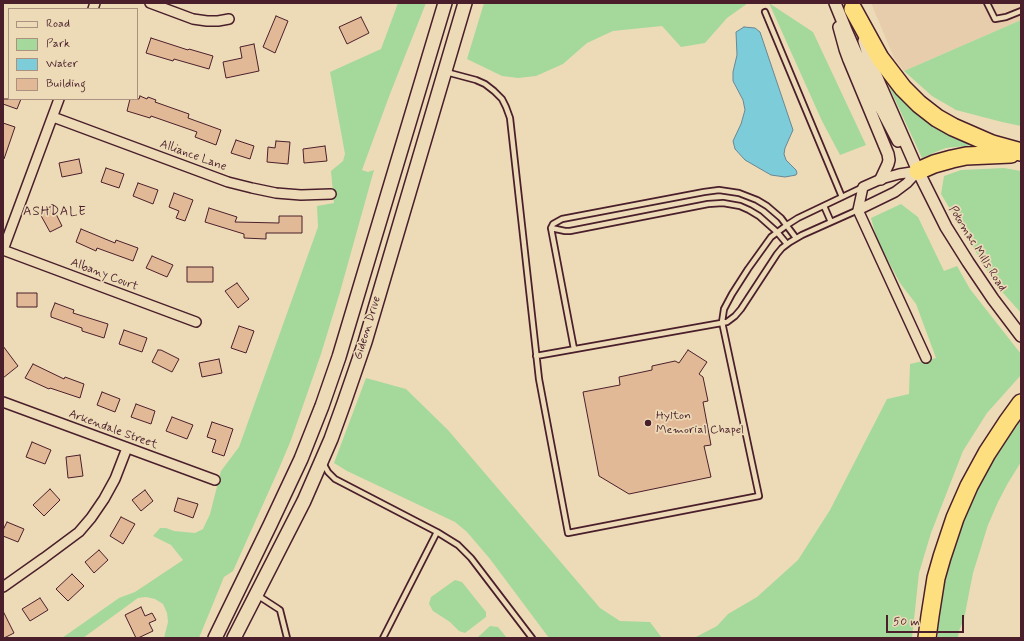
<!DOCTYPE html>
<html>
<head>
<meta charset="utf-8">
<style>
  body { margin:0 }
  #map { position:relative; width:1024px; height:641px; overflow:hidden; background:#eddbb8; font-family:Mynerve,sans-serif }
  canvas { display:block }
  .frame { position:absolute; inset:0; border:4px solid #4a1f2b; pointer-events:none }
  .legend { position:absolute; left:8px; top:8px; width:130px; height:92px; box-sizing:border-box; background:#eddbb8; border:1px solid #ac9080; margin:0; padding:5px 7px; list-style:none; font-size:12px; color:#4a1f2b }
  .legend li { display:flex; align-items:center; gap:8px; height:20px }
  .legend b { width:20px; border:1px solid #ac9080 }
  .scale { position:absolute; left:886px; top:615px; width:78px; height:18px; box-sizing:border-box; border:2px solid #4a1f2b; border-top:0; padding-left:5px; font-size:12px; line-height:14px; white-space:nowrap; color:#4a1f2b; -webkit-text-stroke:3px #eddbb8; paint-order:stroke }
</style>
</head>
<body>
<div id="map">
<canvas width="1024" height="641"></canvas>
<div class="frame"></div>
<ul class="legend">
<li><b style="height:5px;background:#eddbb8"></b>Road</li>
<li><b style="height:11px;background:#a5d99b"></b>Park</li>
<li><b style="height:11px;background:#7dccd9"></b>Water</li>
<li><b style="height:11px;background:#e2b996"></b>Building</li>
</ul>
<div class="scale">50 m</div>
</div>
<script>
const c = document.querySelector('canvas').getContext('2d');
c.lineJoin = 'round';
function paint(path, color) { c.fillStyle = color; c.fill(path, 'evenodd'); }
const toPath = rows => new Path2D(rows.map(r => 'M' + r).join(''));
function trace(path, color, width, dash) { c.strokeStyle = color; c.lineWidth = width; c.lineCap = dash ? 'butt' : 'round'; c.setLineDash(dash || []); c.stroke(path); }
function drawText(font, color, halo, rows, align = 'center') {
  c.font = font + ' Mynerve,sans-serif'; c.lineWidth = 3.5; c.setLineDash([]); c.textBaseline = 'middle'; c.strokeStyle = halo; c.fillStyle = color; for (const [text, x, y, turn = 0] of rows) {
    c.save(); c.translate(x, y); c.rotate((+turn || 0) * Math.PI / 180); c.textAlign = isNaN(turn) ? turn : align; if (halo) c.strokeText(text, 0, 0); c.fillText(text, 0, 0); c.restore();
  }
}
paint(toPath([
  [871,3,1021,3,1021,20,904,71,894,58]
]), '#e7cdab');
paint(toPath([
  [398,3,426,3,390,94,362,170,368,172,374,170,340,292,321,354,291,440,278,471,233,571,224,577,199,638,164,638,168,622,167,613,163,604,155,599,146,597,138,598,83,638,62,638,119,598,135,592,183,560,171,545,153,536,160,528,166,528,174,531,195,533,203,529,210,514,221,471,239,447,318,227,317,206,334,203,331,171,343,161,345,154,330,72,381,49],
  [484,3,748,3,727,18,705,43,681,47,662,26,613,31,587,43,563,64,536,76,518,78,502,76,467,59],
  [769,3,813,32,866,145,840,155,822,121],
  [1021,20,1021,126,1002,122,956,110,932,96,904,71],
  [885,78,912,107,931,122,954,137,975,145,946,148,938,151,922,158],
  [1004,168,1021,171,1021,313,996,285,941,194,944,176,961,170],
  [901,204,918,217,944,271,957,266,970,289,1021,354,1021,375,987,413,963,451,931,533,919,573,912,638,694,638,717,626,728,614,757,597,798,560,830,510,887,399,909,394,910,364,936,358,916,304,900,283,877,240,871,218],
  [366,378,406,389,448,430,600,608,620,621,650,622,662,638,549,638,490,559,467,532,455,522,347,471,334,463],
  [1021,419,1021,462,1008,483,998,502,988,525,973,573,964,619,959,631,958,638,938,638,938,620,943,590,950,563,959,531,971,504,985,475,1000,450],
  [455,580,462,582,486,612,486,617,465,633,459,631,450,622,433,611,429,604,431,597],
  [490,626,498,627,507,638,477,638]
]), '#a5d99b');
const water = toPath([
  [744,27,755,28,760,32,793,130,785,148,784,154,786,160,796,170,797,173,796,175,785,177,771,175,745,160,735,149,733,141,741,124,745,110,743,100,733,81,733,72,737,55,736,32,744,27]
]);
paint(water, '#7dccd9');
trace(water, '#698793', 1);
const building = toPath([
  [276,16,288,21,275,53,263,47,276,16],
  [361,17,369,33,347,44,339,27,361,17],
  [151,38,188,50,189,49,213,56,209,69,174,59,173,61,146,53,151,38],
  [254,44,259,71,226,78,223,62,242,58,240,47,254,44],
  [140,96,147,99,148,97,156,100,155,102,189,114,188,118,221,130,216,145,195,137,197,132,151,116,150,118,127,111,130,99,139,99,140,96],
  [3,99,21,99,17,109,3,104,3,99],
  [3,123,15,127,4,159,3,158,3,123],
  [236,140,254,146,250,159,231,153,236,140],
  [276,141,290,142,288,164,267,162,268,147,275,148,276,141],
  [325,146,327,161,304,163,303,149,325,146],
  [79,159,82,173,62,177,59,163,79,159],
  [106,168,124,174,119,188,101,182,106,168],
  [138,183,158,190,153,204,133,196,138,183],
  [174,193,193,200,185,221,176,218,179,211,169,207,174,193],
  [52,206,62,226,50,232,39,212,52,206],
  [209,208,237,217,235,222,279,223,279,216,302,216,302,233,266,233,266,239,244,238,244,234,205,222,209,208],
  [81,229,115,243,116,240,138,248,133,261,97,248,96,251,76,242,81,229],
  [152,256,173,265,167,277,146,268,152,256],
  [187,267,213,267,213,282,187,282,187,267],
  [237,283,249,299,238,308,225,291,237,283],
  [17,293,37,293,37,307,17,307,17,293],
  [55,303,74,310,73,313,108,324,104,338,82,331,82,328,51,317,51,313,55,303],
  [239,326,254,331,246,353,231,348,239,326],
  [124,330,147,338,142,352,119,344,124,330],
  [3,346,18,366,3,378,3,346],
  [158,350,161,350,179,359,172,372,152,362,158,350],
  [688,350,707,362,699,374,703,377,708,401,703,402,711,445,704,446,711,477,629,494,599,476,583,392,620,385,619,377,652,370,652,366,675,361,679,363,688,350],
  [219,359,222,373,202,377,199,363,219,359],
  [33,364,64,379,65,377,84,384,80,398,50,388,49,389,25,378,33,364],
  [102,392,120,399,115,412,97,405,102,392],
  [136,404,155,411,151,424,131,417,136,404],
  [172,417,193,425,187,439,166,431,172,417],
  [212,422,233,429,224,456,212,452,216,440,207,437,212,422],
  [32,442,51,450,45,464,26,457,32,442],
  [80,455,83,476,68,478,66,457,80,455],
  [50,489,60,500,44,516,33,505,50,489],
  [145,490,153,501,141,511,132,500,145,490],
  [178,498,198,504,193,518,174,511,178,498],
  [121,517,135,524,123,544,110,536,121,517],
  [7,522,24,529,18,542,3,536,3,530,7,522],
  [99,550,108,560,94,573,85,562,99,550],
  [72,574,84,586,68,601,56,589,72,574],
  [40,598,48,610,30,621,22,609,40,598],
  [141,607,145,616,152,613,156,620,149,623,153,631,138,638,136,638,125,615,141,607],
  [3,611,14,633,4,638,3,638,3,611]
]);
paint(building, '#e2b996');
trace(building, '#4a1f2b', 1);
const service = toPath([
  [987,3,995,19,1006,17,1021,11],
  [765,12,842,197],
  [446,72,476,80,485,84,494,91,502,99,506,107,510,118,539,379,568,533,759,496,722,322,724,309,732,294,748,269,771,237,787,225,798,218,863,187],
  [824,206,831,222],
  [551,228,565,231,570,231,708,204,723,203,740,206,749,210,759,216,777,232,787,244],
  [574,349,551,228,553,224,562,219,704,192,719,190,739,193,757,200,767,206,781,218,796,238],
  [536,356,727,322,735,316,741,309,777,254,782,248,790,242,802,235,858,210],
  [323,463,328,472,335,479,437,532,458,545,471,558,532,638],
  [257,595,277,608,280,610,287,638],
  [383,638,437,532]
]);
const minor = toPath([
  [150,3,193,19,207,21,218,21,229,19],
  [93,9,95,3],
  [53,117,228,182,252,188,276,193,301,195,331,194],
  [918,171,899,174,881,179,863,187,858,210,926,358],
  [858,210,895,192,907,183,918,171],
  [3,250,196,322],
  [3,250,59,99],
  [3,402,215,480],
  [3,587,44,558,79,532,91,518,104,499,115,479,127,448]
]);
const tertiary = toPath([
  [835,3,846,30,875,97,898,141],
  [839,27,845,49,849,60,888,154,889,160,888,164,881,179],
  [864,41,871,64,918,171,946,227,968,262,993,299,1021,336]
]);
const secondary = toPath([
  [215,638,270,525,301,459,322,406,339,357,445,3],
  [234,638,304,501,331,439,344,403,365,342,465,3]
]);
const motorway = toPath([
  [853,9,880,58,903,88,919,104,937,118,953,127,992,144,1021,152],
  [918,171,934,164,952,159,966,156,1011,154],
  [927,638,930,616,936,578,942,557,955,518,969,486,987,453,1008,421,1021,403]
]);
trace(service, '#4a1f2b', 8);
trace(minor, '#4a1f2b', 12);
trace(tertiary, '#4a1f2b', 14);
trace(secondary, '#4a1f2b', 16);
trace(motorway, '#4a1f2b', 20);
trace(service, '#eddbb8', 4.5);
trace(minor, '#eddbb8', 9);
trace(tertiary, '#eddbb8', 11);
trace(secondary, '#eddbb8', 13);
trace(motorway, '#fddf80', 17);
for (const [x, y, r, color] of [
  [648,423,4,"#4a1f2b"]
]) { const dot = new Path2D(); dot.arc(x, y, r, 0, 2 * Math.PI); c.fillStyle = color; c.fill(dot); trace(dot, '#eddbb8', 1.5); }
drawText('12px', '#4a1f2b', '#eddbb8', [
  ["Alliance Lane",193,156,20],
  ["Potomac Mills Road",977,249,58],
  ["Albany Court",104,275,21],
  ["Gideon Drive",368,328,-73],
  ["Arkendale Street",113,430,20]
]);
drawText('12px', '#4a1f2b', '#eddbb8', [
  ["Hylton",656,416],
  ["Memorial Chapel",656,430]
], 'left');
c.letterSpacing = '1px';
drawText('13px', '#4a1f2b', '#eddbb8', [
  ["ASHDALE",55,212]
]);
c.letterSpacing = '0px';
</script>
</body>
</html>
